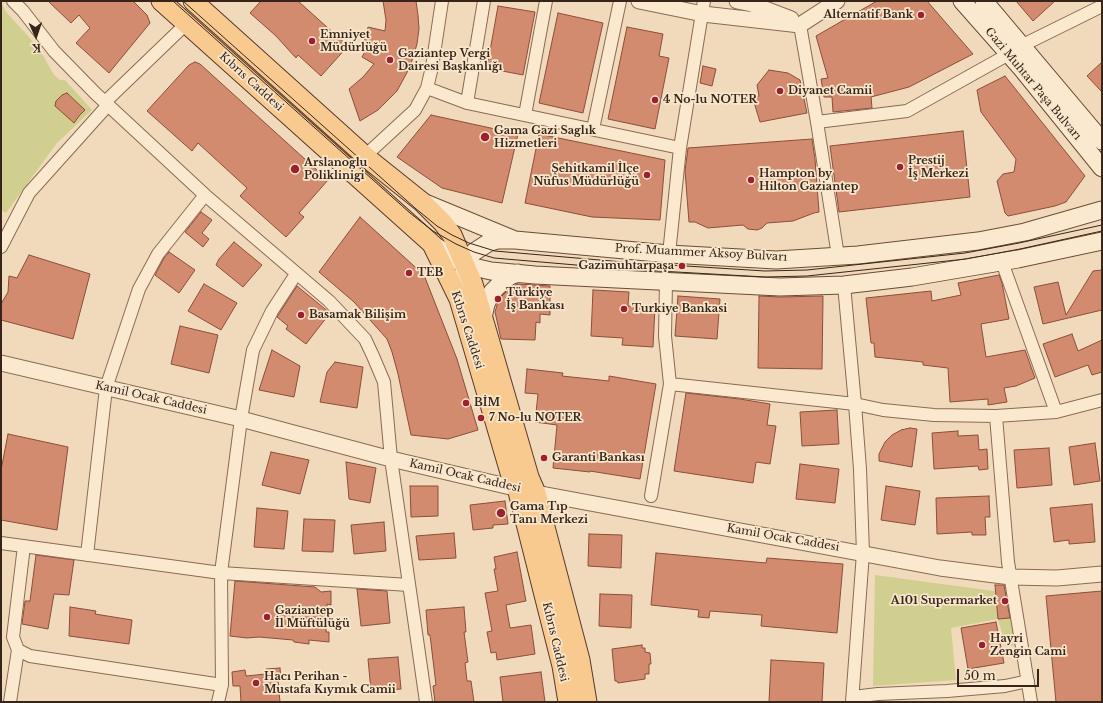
<!DOCTYPE html>
<html>
<head>
<meta charset="utf-8">
<style>
  body { margin:0 }
  #map { position:relative; width:1103px; height:703px; overflow:hidden; background:#f1dabc; font-family:"Libre Baskerville",serif }
  canvas { display:block }
  .frame { position:absolute; inset:0; border:2px solid #38251a; pointer-events:none }
  .north { position:absolute; left:16px; top:16px; width:40px; height:40px; -webkit-text-stroke:3px #f8e6cc; paint-order:stroke; rotate:177deg; font-size:11px; font-weight:700; line-height:16px; text-align:center; color:#38251a }
  .north::after { content:''; display:block; margin:auto; width:14px; height:18px; background:#38251a; clip-path:polygon(50% 0,100% 100%,50% 72%,0 100%) }
  .scale { position:absolute; left:957px; top:669px; width:82px; height:18px; box-sizing:border-box; border:2px solid #38251a; border-top:0; padding-left:5px; font-size:12px; line-height:14px; white-space:nowrap; color:#38251a; -webkit-text-stroke:3px #f8e6cc; paint-order:stroke }
</style>
</head>
<body>
<div id="map">
<canvas width="1103" height="703"></canvas>
<div class="frame"></div>
<div class="north">K</div>
<div class="scale">50 m</div>
</div>
<script>
const c = document.querySelector('canvas').getContext('2d');
c.lineJoin = 'round';
function paint(path, color) { c.fillStyle = color; c.fill(path, 'evenodd'); }
const toPath = rows => new Path2D(rows.map(r => 'M' + r).join(''));
function trace(path, color, width, dash) { c.strokeStyle = color; c.lineWidth = width; c.lineCap = dash ? 'butt' : 'round'; c.setLineDash(dash || []); c.stroke(path); }
function drawText(font, color, halo, rows, align = 'center') {
  c.font = font + ' "Libre Baskerville",serif'; c.lineWidth = 3.5; c.setLineDash([]); c.textBaseline = 'middle'; c.strokeStyle = halo; c.fillStyle = color; for (const [text, x, y, turn = 0] of rows) {
    c.save(); c.translate(x, y); c.rotate((+turn || 0) * Math.PI / 180); c.textAlign = isNaN(turn) ? turn : align; if (halo) c.strokeText(text, 0, 0); c.fillText(text, 0, 0); c.restore();
  }
}
paint(toPath([
  [1,3,7,13,29,37,44,57,54,75,60,80,65,80,92,110,57,143,6,213,1,210],
  [875,575,994,591,1007,599,1016,644,1006,648,998,619,951,628,956,680,873,686]
]), '#d0cf8f');
const building = toPath([
  [48,1,133,1,147,15,150,23,109,73,76,43,90,28,79,15,71,23,48,1],
  [261,1,298,1,348,46,321,76,298,55,296,58,276,36,250,13,261,1],
  [383,1,416,1,418,15,419,29,417,44,410,67,397,91,378,110,360,121,349,89,363,77,374,64,362,57,370,43,364,42,368,27,385,31,386,20,383,1],
  [877,1,927,1,973,54,909,87,871,97,872,108,833,112,832,97,824,97,821,79,828,78,816,36,877,1],
  [1016,1,1055,1,1033,21,1016,1],
  [498,6,535,12,523,75,487,68,498,6],
  [558,13,603,23,583,113,539,103,558,13],
  [627,27,663,34,659,56,669,58,655,129,608,119,627,27],
  [195,62,200,64,328,180,299,213,304,217,286,237,240,196,247,188,198,143,192,151,147,111,189,65,195,62],
  [1102,62,1102,92,1087,76,1102,62],
  [703,66,716,69,712,86,700,83,703,66],
  [769,70,788,73,800,80,807,113,760,122,753,99,759,96,757,85,769,70],
  [1005,76,1085,176,1066,202,1055,206,1008,216,1005,213,997,181,1003,174,1014,172,1016,159,981,112,977,90,1005,76],
  [67,93,85,110,79,116,74,123,55,106,56,101,62,95,67,93],
  [431,115,518,134,502,203,442,188,397,157,431,115],
  [963,131,970,197,839,212,830,146,963,131],
  [539,134,665,160,660,220,592,217,525,203,539,134],
  [812,139,815,159,819,212,814,213,793,221,767,223,762,228,757,230,748,229,743,225,708,228,695,222,689,222,685,171,688,148,812,139],
  [201,212,212,220,202,233,209,239,203,247,185,232,201,212],
  [360,217,424,275,457,359,478,430,448,439,411,435,398,374,392,352,387,339,354,302,319,272,360,217],
  [234,242,262,265,243,287,216,265,219,259,234,242],
  [169,252,195,270,179,293,155,275,164,258,169,252],
  [29,255,90,274,73,339,1,320,1,304,8,292,9,276,17,278,29,255],
  [1102,270,1102,310,1043,324,1034,287,1058,282,1066,315,1093,271,1102,270],
  [999,275,1002,283,1009,319,981,324,986,357,1025,350,1035,378,1016,386,1004,388,1007,402,988,405,988,399,950,402,948,368,923,365,923,362,875,357,874,343,871,343,866,298,931,291,932,301,961,295,958,283,999,275],
  [204,284,237,303,221,330,188,311,204,284],
  [517,284,550,286,550,315,540,314,540,323,536,322,535,340,501,339,495,312,497,305,500,298,509,289,517,284],
  [297,286,330,313,306,344,286,329,288,326,277,317,297,286],
  [593,290,629,292,628,306,655,307,653,347,622,345,623,338,591,336,593,290],
  [678,296,720,299,717,339,675,336,678,296],
  [759,296,780,297,823,296,822,369,758,368,759,296],
  [180,326,218,335,209,373,171,364,180,326],
  [1072,334,1078,351,1102,340,1102,372,1092,375,1088,365,1055,377,1043,344,1072,334],
  [272,350,300,366,294,397,259,390,272,350],
  [335,362,363,367,357,408,320,402,327,372,335,362],
  [527,369,563,373,562,376,609,381,609,376,656,384,640,479,590,471,590,472,553,468,557,425,535,422,538,394,525,393,527,369],
  [686,393,740,399,770,404,767,425,776,426,770,464,756,462,753,483,674,471,686,393],
  [837,410,839,444,802,446,800,412,837,410],
  [910,428,917,429,912,467,879,461,879,454,885,442,892,435,901,430,910,428],
  [958,431,958,436,978,435,979,450,987,449,988,469,979,470,978,466,934,469,932,433,958,431],
  [8,434,68,447,57,530,1,520,1,470,8,434],
  [1095,443,1100,481,1074,485,1069,447,1095,443],
  [1049,448,1052,485,1017,488,1014,450,1049,448],
  [271,452,309,460,300,494,262,485,271,452],
  [346,462,376,468,370,503,349,499,346,462],
  [800,464,839,469,835,503,796,499,800,464],
  [410,486,438,486,438,516,411,517,410,486],
  [886,486,920,491,915,525,881,520,886,486],
  [989,496,990,517,985,517,986,535,972,535,972,532,937,534,936,498,989,496],
  [505,501,508,524,493,525,493,528,473,530,470,505,505,501],
  [1092,504,1095,542,1069,544,1069,540,1054,542,1050,508,1092,504],
  [257,508,288,511,284,549,254,547,257,508],
  [304,519,335,520,333,552,302,551,304,519],
  [384,522,386,551,354,554,351,525,384,522],
  [454,533,456,558,419,560,416,536,454,533],
  [589,534,622,535,621,568,588,566,589,534],
  [517,552,526,601,506,605,510,628,531,625,535,654,497,660,496,652,491,653,487,632,492,631,485,593,498,591,494,569,496,569,494,557,517,552],
  [656,553,766,563,767,558,843,564,837,633,761,626,762,615,710,611,709,618,698,617,699,610,651,605,656,553],
  [36,555,74,560,69,595,54,594,48,629,22,624,25,601,30,601,36,555],
  [235,581,315,587,321,592,331,591,331,605,327,604,326,632,329,632,329,642,309,640,309,644,294,642,293,640,259,637,247,638,230,636,235,581],
  [995,585,1004,585,1010,618,998,619,995,585],
  [357,589,387,591,390,623,361,626,357,589],
  [1102,591,1102,702,1056,702,1046,596,1102,591],
  [600,594,632,595,631,628,599,626,600,594],
  [70,607,96,611,95,614,132,620,129,644,69,636,70,607],
  [464,607,466,632,464,632,468,662,465,663,467,681,471,681,474,702,435,702,433,686,436,685,430,635,428,635,426,610,464,607],
  [996,622,1004,663,968,669,961,628,996,622],
  [642,645,642,648,645,648,645,652,650,653,651,664,649,664,649,674,645,674,645,679,618,683,617,681,615,681,612,649,642,645],
  [398,657,401,689,371,691,368,659,398,657],
  [771,660,824,663,822,702,769,702,771,660],
  [280,668,281,679,278,680,280,702,241,702,240,686,233,686,232,672,245,670,246,676,266,674,266,669,280,668],
  [541,672,545,702,503,702,500,677,541,672]
]);
paint(building, '#d28b6e');
trace(building, '#8b4e38', 1);
const minor = toPath([
  [13,1,23,11,54,51,95,93,205,195,281,260,329,301,365,339,373,356,384,382,391,459,426,702],
  [800,25,817,122,838,256],
  [1021,46,1102,6],
  [427,88,467,103,680,148],
  [105,102,186,24],
  [467,103,484,1],
  [525,115,546,1],
  [817,122,907,111,1009,54],
  [593,129,620,1],
  [365,156,415,110,427,88,432,67,442,1],
  [1,247,29,193,108,105],
  [669,254,680,148,704,1],
  [1002,262,1056,412],
  [844,285,855,404,860,469,863,553,852,702],
  [670,384,855,404,883,410,934,415,996,416,1056,412,1102,400],
  [996,416,1008,562,1031,702],
  [651,496,670,384,665,336,666,282],
  [1,543,221,573,409,585],
  [24,546,13,637,18,650,30,656,222,685],
  [87,555,106,388,139,289,158,254,205,195],
  [853,697,878,694,947,691,1005,686,1028,681],
  [10,702,18,650],
  [218,702,222,685,221,573,241,419,253,350,272,311,296,274]
]);
const tertiary = toPath([
  [639,1,703,14,800,25,837,1],
  [737,1,752,4,786,17,791,19],
  [1,363,241,419,391,459,536,493,940,568,987,574,1011,577,1057,578,1102,574]
]);
const secondary = toPath([
  [962,1,1022,69,1102,168],
  [984,1,1102,141],
  [423,202,515,240,669,254,776,260,858,255,978,241,1025,232,1102,210],
  [432,244,465,265,491,271,535,275,780,287,844,285,912,277,1018,259,1102,241],
  [459,299,461,280,468,258,474,252,488,243,497,240,513,240],
  [483,318,486,304,492,292,503,281,510,276,518,273]
]);
const primary = toPath([
  [161,1,432,244,459,299,511,476,517,488,562,666,568,702],
  [193,1,372,162,422,202,443,223,452,235,473,284,529,477,536,493,580,660,587,702]
]);
trace(minor, '#8a6a54', 14);
trace(tertiary, '#8a6a54', 17);
trace(secondary, '#6b4b38', 19);
trace(primary, '#573929', 21);
trace(minor, '#fbe9cf', 12);
trace(tertiary, '#fbe9cf', 15);
trace(secondary, '#fbe9cf', 17);
trace(primary, '#f9ca8f', 19);
trace(toPath([
  [173,1,410,213,433,231,456,244,474,252,494,258,623,269,765,277,807,276,966,259,1020,249,1102,231],
  [183,1,415,208,437,226,452,235,469,243,495,251,623,262,765,271,807,270,965,253,1019,243,1102,225]
]), '#38251a', 1);
for (const [x, y, r, color] of [
  [921,15,4,"#9d1f30"],
  [312,41,4,"#9d1f30"],
  [390,60,4,"#9d1f30"],
  [780,91,4,"#9d1f30"],
  [655,100,4,"#9d1f30"],
  [485,137,5,"#9d1f30"],
  [900,167,4,"#9d1f30"],
  [295,169,5,"#9d1f30"],
  [647,175,4,"#9d1f30"],
  [751,180,4,"#9d1f30"],
  [682,266,4,"#9d1f30"],
  [409,273,4,"#9d1f30"],
  [498,299,4,"#9d1f30"],
  [624,309,4,"#9d1f30"],
  [301,315,4,"#9d1f30"],
  [466,403,4,"#9d1f30"],
  [481,418,4,"#9d1f30"],
  [544,458,4,"#9d1f30"],
  [501,513,5,"#9d1f30"],
  [1005,601,4,"#9d1f30"],
  [267,617,4,"#9d1f30"],
  [982,645,4,"#9d1f30"],
  [256,683,4,"#9d1f30"]
]) { const dot = new Path2D(); dot.arc(x, y, r, 0, 2 * Math.PI); c.fillStyle = color; c.fill(dot); trace(dot, '#f8e6cc', 1.5); }
drawText('bold 11px', '#38251a', '#f8e6cc', [
  ["Alternatif Bank",913,15,"right"],
  ["Emniyet",320,35],
  ["Müdürlüğü",320,48],
  ["Gaziantep Vergi",398,54],
  ["Dairesi Başkanlığı",398,67],
  ["Diyanet Camii",788,91],
  ["4 No-lu NOTER",663,100],
  ["Gama Gazi Saglık",494,131],
  ["Hizmetleri",494,144],
  ["Prestij",908,161],
  ["İş Merkezi",908,174],
  ["Arslanoglu",304,163],
  ["Poliklinigi",304,176],
  ["Şehitkamil İlçe",639,169,"right"],
  ["Nüfus Müdürlüğü",639,182,"right"],
  ["Hampton by",759,174],
  ["Hilton Gaziantep",759,187],
  ["Gazimuhtarpaşa",674,266,"right"],
  ["TEB",417,273],
  ["Türkiye",506,293],
  ["İş Bankası",506,306],
  ["Turkiye Bankasi",632,309],
  ["Basamak Bilişim",309,315],
  ["BİM",474,403],
  ["7 No-lu NOTER",489,418],
  ["Garanti Bankası",552,458],
  ["Gama Tıp",510,507],
  ["Tanı Merkezi",510,520],
  ["A101 Supermarket",997,601,"right"],
  ["Gaziantep",275,611],
  ["İl Müftülüğü",275,624],
  ["Hayri",990,639],
  ["Zengin Cami",990,652],
  ["Hacı Perihan -",264,677],
  ["Mustafa Kıymık Camii",264,690]
], 'left');
drawText('11px', '#38251a', '#f8e6cc', [
  ["Kıbrıs Caddesi",251,82,42],
  ["Gazi Muhtar Paşa Bulvarı",1033,84,50],
  ["Prof. Muammer Aksoy Bulvarı",701,253,3],
  ["Kıbrıs Caddesi",467,330,72],
  ["Kamil Ocak Caddesi",151,398,13],
  ["Kamil Ocak Caddesi",465,476,13],
  ["Kamil Ocak Caddesi",783,538,10],
  ["Kıbrıs Caddesi",555,642,77]
]);
</script>
</body>
</html>
